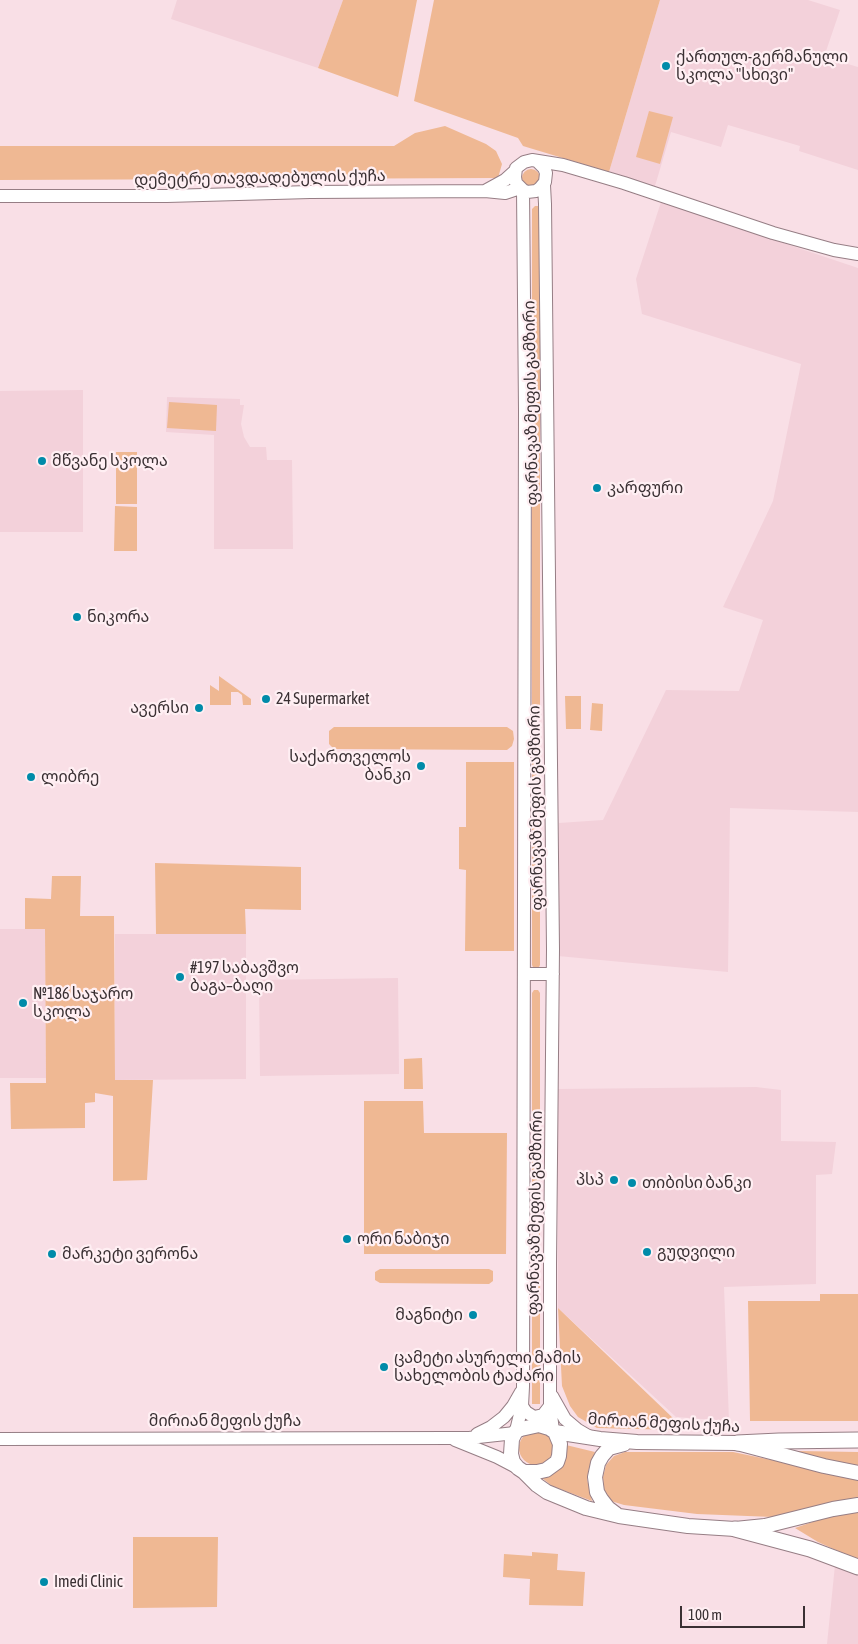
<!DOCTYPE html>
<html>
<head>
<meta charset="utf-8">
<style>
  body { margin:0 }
  #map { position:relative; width:858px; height:1644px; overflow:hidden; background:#f9dfe6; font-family:"Asap Condensed",sans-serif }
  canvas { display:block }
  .scale { position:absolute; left:680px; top:1606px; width:125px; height:22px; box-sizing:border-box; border:2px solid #3a3033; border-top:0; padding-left:6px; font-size:15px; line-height:18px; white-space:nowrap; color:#3a3033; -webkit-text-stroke:4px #ffeff3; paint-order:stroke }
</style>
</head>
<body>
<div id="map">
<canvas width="858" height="1644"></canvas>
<div class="scale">100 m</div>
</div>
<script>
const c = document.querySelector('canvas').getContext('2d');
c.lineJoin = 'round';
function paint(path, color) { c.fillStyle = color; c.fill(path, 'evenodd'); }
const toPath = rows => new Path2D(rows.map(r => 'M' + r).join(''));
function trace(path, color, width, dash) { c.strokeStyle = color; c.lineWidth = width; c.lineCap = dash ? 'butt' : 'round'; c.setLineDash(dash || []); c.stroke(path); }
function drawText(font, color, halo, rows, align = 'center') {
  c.font = font + ' "Asap Condensed","Noto Sans Georgian",sans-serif'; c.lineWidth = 4.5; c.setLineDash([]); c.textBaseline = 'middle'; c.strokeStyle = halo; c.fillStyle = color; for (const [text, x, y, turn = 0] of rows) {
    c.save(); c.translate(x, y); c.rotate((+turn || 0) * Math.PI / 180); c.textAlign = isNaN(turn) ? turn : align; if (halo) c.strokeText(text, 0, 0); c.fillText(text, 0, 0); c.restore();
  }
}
paint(toPath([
  [177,0,343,0,318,68,171,19],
  [660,0,808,0,840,10,824,57,858,67,858,170,799,151,800,146,728,125,721,147,671,132,655,186,609,172],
  [661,202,858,268,858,812,730,808,728,972,558,956,559,823,603,820,666,690,739,691,763,620,723,607,773,501,801,364,642,314,636,279],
  [83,390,83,532,0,532,0,391],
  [167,397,240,399,240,405,244,405,241,424,244,437,250,447,266,447,267,460,292,460,293,549,214,549,214,435,166,432],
  [0,929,45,929,46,1078,0,1078],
  [115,934,246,934,246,1079,115,1080],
  [398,978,399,1074,260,1076,259,980],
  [756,1087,781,1090,781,1141,836,1142,832,1174,816,1175,816,1284,724,1287,729,1421,676,1417,558,1308,558,1089],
  [835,1565,858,1573,858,1644,827,1644]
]), '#f3d1da');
paint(toPath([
  [343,0,417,0,398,97,318,68],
  [434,0,660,0,609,172,523,146,518,138,414,101],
  [649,111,673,117,660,164,636,157],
  [445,126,486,144,496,151,502,164,498,178,0,180,0,146,394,146,415,133],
  '522 178a9 9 0 1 1 18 0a9 9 0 1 1-18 0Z',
  [535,206,538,206,540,210,540,709,532,709,532,209],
  [169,402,217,405,216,431,167,428],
  [116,452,137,452,137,504,116,504],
  [115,506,137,507,137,551,114,551],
  [219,676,251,699,251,705,243,705,242,695,238,692,231,692,231,705,210,705,210,685,219,691],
  [565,696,581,696,581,729,566,729],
  [592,703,603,704,602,731,590,730],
  [334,727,507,727,513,731,514,739,512,746,507,750,334,749,329,744,329,731],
  [534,727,538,727,540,730,540,965,538,969,534,969,532,965,532,730],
  [466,762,514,762,514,951,465,951,466,870,459,869,459,827,466,827],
  [155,863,301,867,301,910,245,909,246,934,156,934],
  [52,876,81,876,80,916,114,916,115,1080,153,1080,147,1180,113,1181,113,1096,95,1093,95,1102,85,1103,85,1128,11,1129,10,1083,46,1083,45,929,25,929,25,898,51,899],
  [534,990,538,990,540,993,540,1230,532,1230,532,993],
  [422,1058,423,1089,404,1089,404,1059],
  [364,1101,423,1101,424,1133,507,1133,506,1254,364,1254],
  [532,1233,540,1233,540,1256,538,1259,534,1259,532,1256],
  [380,1269,489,1269,493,1271,493,1281,489,1284,380,1283,375,1280,375,1272],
  [536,1270,540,1273,540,1404,532,1404,532,1273],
  [820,1294,858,1294,858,1421,750,1421,748,1301,820,1301],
  [558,1308,675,1420,676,1430,597,1428,578,1417,570,1406,562,1386],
  '519 1448a17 17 0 1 1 34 0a17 17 0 1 1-34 0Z',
  [566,1445,595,1452,589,1468,587,1479,592,1501,552,1486,542,1478],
  [799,1451,858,1452,858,1469,799,1453],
  [625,1452,733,1452,858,1478,858,1498,773,1517,697,1514,624,1505,611,1501,604,1489,603,1477,606,1465,614,1456],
  [858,1511,858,1560,818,1542,795,1528,824,1518],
  [133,1537,218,1537,217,1607,133,1608],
  [532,1552,558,1554,557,1570,585,1572,583,1606,529,1605,530,1579,503,1577,504,1554,532,1556]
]), '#efb893');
const secondary = toPath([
  [537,161,544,168,546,173,545,182,540,188,536,191,527,192,523,190,516,183,515,177,516,168,524,162,532,160,563,165,624,183,773,233,834,250,858,254],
  [544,185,545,204,553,949,550,1264,550,1406,553,1431],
  [485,191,505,193,520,188],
  [0,196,167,196,310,192,485,191,505,180,515,171],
  [524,974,553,974],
  [552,1396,565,1419,578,1430,590,1437],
  [522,1406,526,1412,534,1417,543,1415,550,1406],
  [516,1431,522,1406,523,1387,525,411,523,190],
  [477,1434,491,1427,504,1417,513,1406,521,1392],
  [0,1439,450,1438,469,1438,515,1433],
  [455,1440,497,1457,518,1468]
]);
const primary = toPath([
  [539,1425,549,1428,555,1432,560,1444,559,1456,557,1462,546,1470,537,1472,524,1472,518,1468,513,1462,511,1454,512,1439,516,1431,521,1429,539,1425],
  [555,1432,600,1439,637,1442,737,1443,824,1466,858,1473],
  [524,1472,537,1485,547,1492,586,1508,619,1516,688,1526,735,1529,765,1526,833,1509,858,1505],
  [616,1514,608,1508,601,1499,597,1492,595,1477,598,1463,602,1456,609,1448,624,1444]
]);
const trunk = toPath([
  [737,1443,779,1441,858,1440],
  [735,1529,810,1549,858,1567]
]);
trace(secondary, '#967e85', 14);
trace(primary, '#967e85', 16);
trace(trunk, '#967e85', 17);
trace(secondary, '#fff', 12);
trace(primary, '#fff', 14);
trace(trunk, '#fff', 15);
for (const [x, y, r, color] of [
  [666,66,5,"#008ba9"],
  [42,461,5,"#008ba9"],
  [597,488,5,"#008ba9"],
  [77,617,5,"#008ba9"],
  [266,699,5,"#008ba9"],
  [199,708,5,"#008ba9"],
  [421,766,5,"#008ba9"],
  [31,777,5,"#008ba9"],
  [180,977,5,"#008ba9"],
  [23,1003,5,"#008ba9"],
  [614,1180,5,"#008ba9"],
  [632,1183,5,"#008ba9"],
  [347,1239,5,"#008ba9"],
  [647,1252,5,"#008ba9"],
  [52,1254,5,"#008ba9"],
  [473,1315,5,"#008ba9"],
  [384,1367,5,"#008ba9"],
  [44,1582,5,"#008ba9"]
]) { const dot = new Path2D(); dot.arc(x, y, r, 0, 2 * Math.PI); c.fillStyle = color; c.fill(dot); trace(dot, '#ffeff3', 2); }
drawText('16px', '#3a3033', '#ffeff3', [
  ["ქართულ-გერმანული",676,57],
  ["სკოლა \"სხივი\"",676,75],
  ["მწვანე სკოლა",52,461],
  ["კარფური",607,488],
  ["ნიკორა",87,617],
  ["24 Supermarket",276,699],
  ["ავერსი",189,708,"right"],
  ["საქართველოს",411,757,"right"],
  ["ბანკი",411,775,"right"],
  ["ლიბრე",41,777],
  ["#197 საბავშვო",190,968],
  ["ბაგა–ბაღი",190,986],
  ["№186 საჯარო",33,994],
  ["სკოლა",33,1012],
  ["პსპ",604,1180,"right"],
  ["თიბისი ბანკი",642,1183],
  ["ორი ნაბიჯი",357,1239],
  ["გუდვილი",657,1252],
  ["მარკეტი ვერონა",62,1254],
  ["მაგნიტი",463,1315,"right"],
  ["ცამეტი ასურელი მამის",394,1358],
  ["სახელობის ტაძარი",394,1376],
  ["Imedi Clinic",54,1582]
], 'left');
drawText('16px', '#3a3033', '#ffeff3', [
  ["დემეტრე თავდადებულის ქუჩა",260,178,-1],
  ["ფარნავაზ მეფის გამზირი",531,403,-91],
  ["ფარნავაზ მეფის გამზირი",536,808,-91],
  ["ფარნავაზ მეფის გამზირი",535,1213,-89],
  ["მირიან მეფის ქუჩა",225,1421],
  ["მირიან მეფის ქუჩა",664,1423,3]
]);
</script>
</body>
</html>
